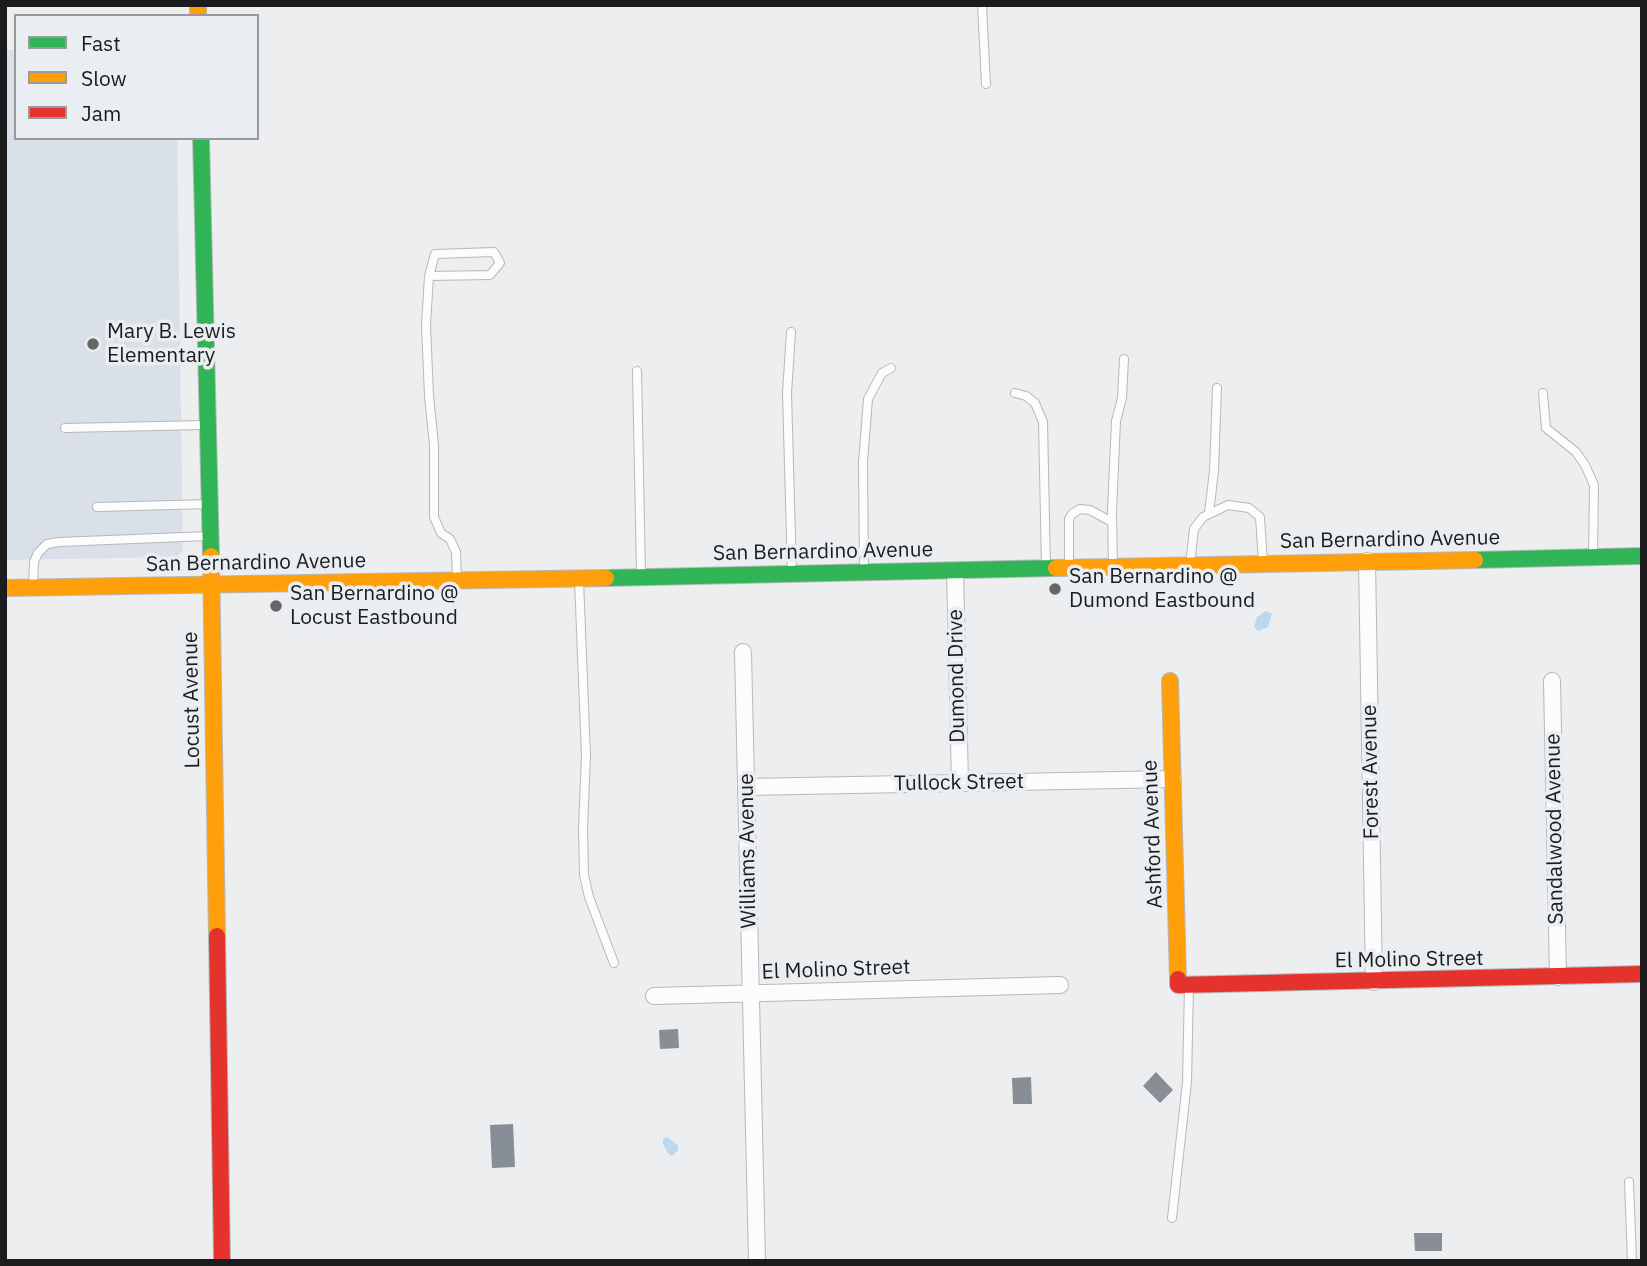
<!DOCTYPE html>
<html>
<head>
<meta charset="utf-8">
<style>
  body { margin:0 }
  #map { position:relative; width:1647px; height:1266px; overflow:hidden; background:#eceef0; font-family:"IBM Plex Sans",sans-serif }
  canvas { display:block }
  .frame { position:absolute; inset:0; border:7px solid #1b1c1e; pointer-events:none }
  .legend { position:absolute; left:14px; top:14px; width:245px; height:126px; box-sizing:border-box; background:#eaeef2; border:2px solid #979a9d; margin:0; padding:9px 12px; list-style:none; font-size:21px; color:#1b1c1e }
  .legend li { display:flex; align-items:center; gap:14px; height:35px }
  .legend b { width:35px; border:2px solid #979a9d }
</style>
</head>
<body>
<div id="map">
<canvas width="1647" height="1266"></canvas>
<div class="frame"></div>
<ul class="legend">
<li><b style="height:9px;background:#30b455"></b>Fast</li>
<li><b style="height:9px;background:#ff9f0a"></b>Slow</li>
<li><b style="height:9px;background:#e5322d"></b>Jam</li>
</ul>
</div>
<script>
const c = document.querySelector('canvas').getContext('2d');
c.lineJoin = 'round';
function paint(path, color) { c.fillStyle = color; c.fill(path, 'evenodd'); }
const toPath = rows => new Path2D(rows.map(r => 'M' + r).join(''));
function trace(path, color, width, dash) { c.strokeStyle = color; c.lineWidth = width; c.lineCap = dash ? 'butt' : 'round'; c.setLineDash(dash || []); c.stroke(path); }
function drawText(font, color, halo, rows, align = 'center') {
  c.font = font + ' "IBM Plex Sans",sans-serif'; c.lineWidth = 7; c.setLineDash([]); c.textBaseline = 'middle'; c.strokeStyle = halo; c.fillStyle = color; for (const [text, x, y, turn = 0] of rows) {
    c.save(); c.translate(x, y); c.rotate((+turn || 0) * Math.PI / 180); c.textAlign = isNaN(turn) ? turn : align; if (halo) c.strokeText(text, 0, 0); c.fillText(text, 0, 0); c.restore();
  }
}
paint(toPath([
  [5,50,16,50,16,138,177,138,183,550,177,557,5,560]
]), '#dae0e7');
paint(toPath([
  [1266,611,1272,614,1268,627,1258,631,1254,627,1257,617],
  [667,1137,678,1145,678,1150,672,1156,668,1153,663,1144,663,1139]
]), '#bad8ef');
paint(toPath([
  [678,1029,679,1048,660,1049,659,1030],
  [1156,1072,1173,1090,1160,1103,1143,1086],
  [1031,1077,1032,1104,1013,1104,1012,1078],
  [513,1124,515,1167,492,1168,490,1125],
  [1414,1233,1442,1233,1442,1251,1415,1251]
]), '#878e95');
const lane = toPath([
  [982,5,986,84],
  [429,276,490,275,500,263,494,252,435,254,429,276,426,325,429,396,434,445,434,517,441,533,450,539,456,552,457,580],
  [791,332,787,393,792,574],
  [637,371,641,574],
  [1015,393,1026,396,1035,403,1043,422,1046,568],
  [1543,393,1546,428,1576,452,1585,465,1594,485,1593,557],
  [65,428,205,425],
  [97,507,210,504],
  [1209,513,1214,471,1217,388],
  [1190,565,1194,529,1203,517,1228,505,1249,508,1260,517,1263,563],
  [1113,567,1112,511,1116,421,1122,398,1124,359],
  [1069,568,1069,519,1072,514,1080,509,1090,510,1112,522],
  [864,572,863,462,868,399,882,373,891,368],
  [579,580,586,756,583,828,584,875,589,897,614,963],
  [33,586,34,562,38,553,47,544,59,542,208,536],
  [1629,1182,1632,1261],
  [1172,1218,1187,1082,1189,985]
]);
const street = toPath([
  [1367,561,1374,982],
  [955,570,960,783],
  [743,652,757,1261],
  [1552,681,1558,977],
  [746,787,1173,779],
  [654,996,1060,985]
]);
const fast = toPath([
  [201,138,211,556],
  [1475,560,1642,556],
  [606,578,1056,568]
]);
const slow = toPath([
  [198,5,198,16],
  [211,556,217,936],
  [1056,568,1475,560],
  [5,588,606,578],
  [1170,681,1178,979]
]);
const jam = toPath([
  [217,936,222,1261],
  [1178,979,1178,985,1642,974]
]);
trace(lane, '#b6b8ba', 10);
trace(street, '#b6b8ba', 18);
trace(fast, '#b6b8ba', 18);
trace(slow, '#b6b8ba', 18);
trace(jam, '#b6b8ba', 18);
trace(lane, '#fcfcfd', 8);
trace(street, '#fcfcfd', 16);
trace(fast, '#30b455', 16);
trace(slow, '#ff9f0a', 16);
trace(jam, '#e5322d', 16);
for (const [x, y, r, color] of [
  [93,344,7,"#646668"],
  [1055,589,7,"#646668"],
  [276,606,7,"#646668"]
]) { const dot = new Path2D(); dot.arc(x, y, r, 0, 2 * Math.PI); c.fillStyle = color; c.fill(dot); trace(dot, '#eaeef2', 2.5); }
drawText('21px', '#1b1c1e', '#eaeef2', [
  ["Mary B. Lewis",107,332],
  ["Elementary",107,356],
  ["San Bernardino @",1069,577],
  ["Dumond Eastbound",1069,601],
  ["San Bernardino @",290,594],
  ["Locust Eastbound",290,618]
], 'left');
drawText('21px', '#1b1c1e', '#eaeef2', [
  ["San Bernardino Avenue",1390,540,-1],
  ["San Bernardino Avenue",823,552,-1],
  ["San Bernardino Avenue",256,563,-1],
  ["Dumond Drive",957,676,-91],
  ["Locust Avenue",192,700,-91],
  ["Forest Avenue",1371,772,-91],
  ["Tullock Street",959,783,-1],
  ["Sandalwood Avenue",1555,829,-91],
  ["Ashford Avenue",1153,834,-92],
  ["Williams Avenue",748,851,-91],
  ["El Molino Street",1409,960,-1],
  ["El Molino Street",836,970,-2]
]);
</script>
</body>
</html>
